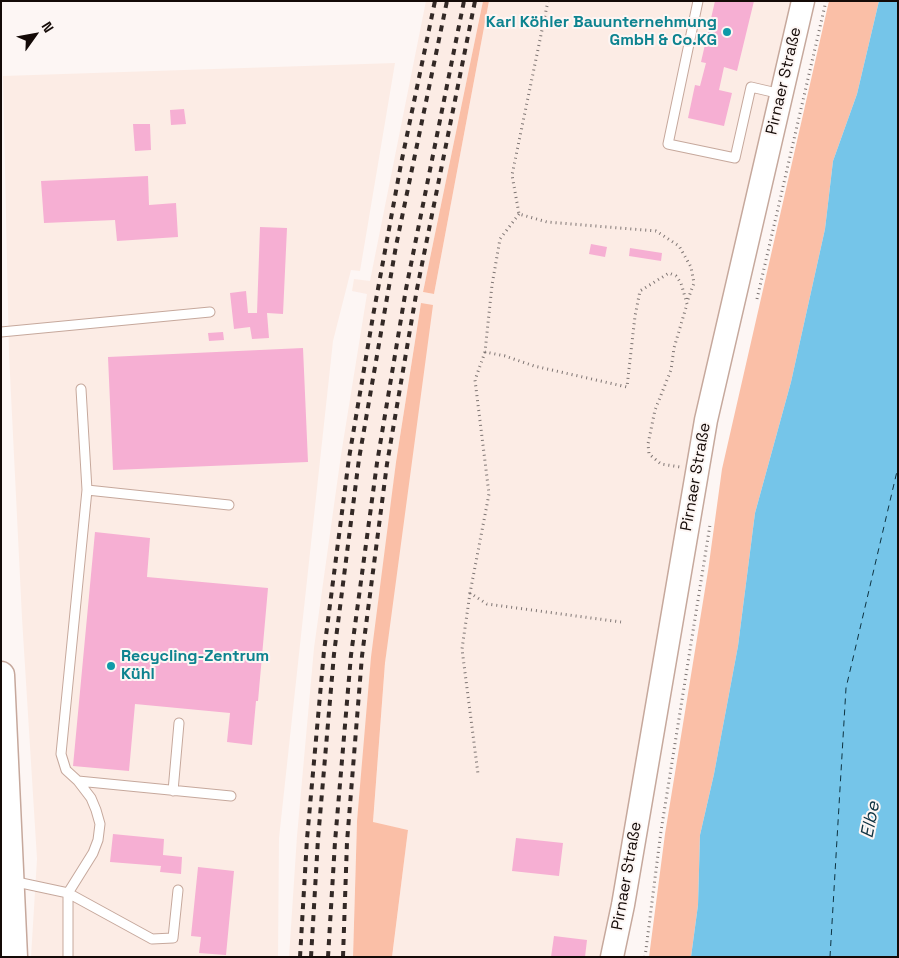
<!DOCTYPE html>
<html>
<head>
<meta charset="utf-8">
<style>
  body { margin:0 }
  #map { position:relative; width:899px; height:958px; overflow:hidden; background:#fdf6f4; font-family:"Space Grotesk",sans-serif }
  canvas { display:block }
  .frame { position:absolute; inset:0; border:2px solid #140a07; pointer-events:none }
  .north { position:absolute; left:10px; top:10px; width:50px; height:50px; -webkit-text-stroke:4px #fdf6f4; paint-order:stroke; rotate:58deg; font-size:14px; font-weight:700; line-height:20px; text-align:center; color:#140a07 }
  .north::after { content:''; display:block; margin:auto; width:18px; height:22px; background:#140a07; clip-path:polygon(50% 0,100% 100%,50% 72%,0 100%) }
</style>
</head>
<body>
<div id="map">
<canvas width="899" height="958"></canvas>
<div class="frame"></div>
<div class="north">N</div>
</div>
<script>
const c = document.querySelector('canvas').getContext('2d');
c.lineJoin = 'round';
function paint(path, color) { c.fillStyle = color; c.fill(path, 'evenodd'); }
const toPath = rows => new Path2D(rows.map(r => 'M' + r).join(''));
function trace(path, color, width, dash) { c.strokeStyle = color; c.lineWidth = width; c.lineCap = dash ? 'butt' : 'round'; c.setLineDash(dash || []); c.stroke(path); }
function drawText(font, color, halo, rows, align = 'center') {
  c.font = font + ' "Space Grotesk",sans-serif'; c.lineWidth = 4; c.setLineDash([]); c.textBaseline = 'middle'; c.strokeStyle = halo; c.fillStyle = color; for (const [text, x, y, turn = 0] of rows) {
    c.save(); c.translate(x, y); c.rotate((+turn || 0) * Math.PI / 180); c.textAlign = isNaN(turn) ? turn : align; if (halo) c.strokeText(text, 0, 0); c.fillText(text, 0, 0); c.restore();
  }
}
paint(toPath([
  [426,1,483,1,423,292,434,294,489,1,791,1,692,431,624,843,601,957,392,957,408,830,373,823,385,663,421,303,396,462,357,821,353,957,289,957,297,836,314,648,341,455,367,294,352,291,354,279,370,281],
  [395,63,360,271,351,270,333,341,279,838,278,957,31,957,37,859,22,618,9,354,3,76]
]), '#fcece5');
paint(toPath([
  [483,1,489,1,434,294,423,292],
  [829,1,879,1,857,94,833,161,825,229,791,382,755,513,738,646,714,774,700,835,698,905,691,957,649,957,665,834,708,571,722,469],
  [421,303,433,305,385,663,373,822,408,830,392,957,353,957,357,821,371,657,396,462]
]), '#fabfa7');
paint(toPath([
  [879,1,898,1,898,957,691,957,698,905,700,835,714,774,738,646,755,513,791,382,825,229,833,161,857,94]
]), '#75c5e9');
trace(toPath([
  [830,957,846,688,898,467]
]), '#0e3342', 1, [6, 5]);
paint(toPath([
  [715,1,754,1,737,71,724,67,719,90,732,93,724,126,688,118,695,85,700,86,706,63,701,62],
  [184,109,186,124,171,125,170,110],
  [133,124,150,124,151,150,135,151],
  [148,176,149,205,176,203,178,237,117,241,115,220,44,223,41,181],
  [260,227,287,228,283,314,267,313,269,338,252,339,250,327,234,329,230,293,246,291,248,313,257,313],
  [591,244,607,247,605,257,589,254],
  [630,248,662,253,661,261,629,256],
  [223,332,224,340,209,341,208,333],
  [303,348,308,462,113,470,108,357],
  [95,532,150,538,147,577,268,588,258,701,256,701,252,745,227,742,230,713,135,704,129,771,73,766],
  [113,834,164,839,163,855,182,857,181,874,160,872,161,866,110,862],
  [516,838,563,843,559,876,512,871],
  [198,867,234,871,226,955,199,953,201,937,191,936],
  [554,936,587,940,585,957,551,957]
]), '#f6afd3');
const service = toPath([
  [698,1,668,144,735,158,751,87,781,94],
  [1,332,210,312],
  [81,389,87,490],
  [78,781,231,796],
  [173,791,179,723],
  [12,881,68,893,152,939,173,938,178,890],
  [68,957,68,893,93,853,98,840,100,824,96,810,91,798,78,781,66,770,61,754,87,490,229,505]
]);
const tertiary = toPath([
  [612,957,623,905,706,420,803,1]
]);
const secondary = toPath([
  [1,675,14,957]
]);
trace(service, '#c6a89c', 11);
trace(tertiary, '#c6a89c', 25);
trace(secondary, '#c6a89c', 29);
trace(toPath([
  [548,1,512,175,519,214,547,222,656,231,679,246,691,267,694,283,687,302],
  [519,214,500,239,492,285,485,352,505,356,534,366,627,387,635,316,640,291,669,273,676,276,681,283,687,304,674,348,671,370,655,410,648,444,649,454,661,464,680,467],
  [757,299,826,1],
  [485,352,475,380,489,494,470,593,487,604,621,622],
  [470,593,462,649,478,774],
  [645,957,661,831,710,525]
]), '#7e7573', 3, [1, 4]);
trace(service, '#fff', 9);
trace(tertiary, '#fff', 22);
trace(secondary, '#fff', 26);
trace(toPath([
  [300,957,307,839,324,651,349,458,373,316,401,164,435,1],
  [311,957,318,839,334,654,359,459,396,246,447,1],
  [328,957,335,842,351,655,377,463,406,289,464,1],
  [343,957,347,842,362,656,387,464,417,289,475,1]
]), '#332926', 4, [6, 6]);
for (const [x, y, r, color] of [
  [727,32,5,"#0f9aa8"],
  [111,666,5,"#0f9aa8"]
]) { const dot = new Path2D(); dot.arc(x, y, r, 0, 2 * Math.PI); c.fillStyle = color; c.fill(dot); trace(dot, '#fdf6f4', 2); }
drawText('bold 16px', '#0d838f', '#fdf6f4', [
  ["Karl Köhler Bauunternehmung",717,23],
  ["GmbH & Co.KG",717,41],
  ["Recycling-Zentrum",121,657,"left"],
  ["Kühl",121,675,"left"]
], 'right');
drawText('16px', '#140a07', '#fdf6f4', [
  ["Pirnaer Straße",784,81,-77],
  ["Pirnaer Straße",696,477,-80],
  ["Pirnaer Straße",627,876,-80]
]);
drawText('italic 18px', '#0e3342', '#fdf6f4', [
  ["Elbe",871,820,-79]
]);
</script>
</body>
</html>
